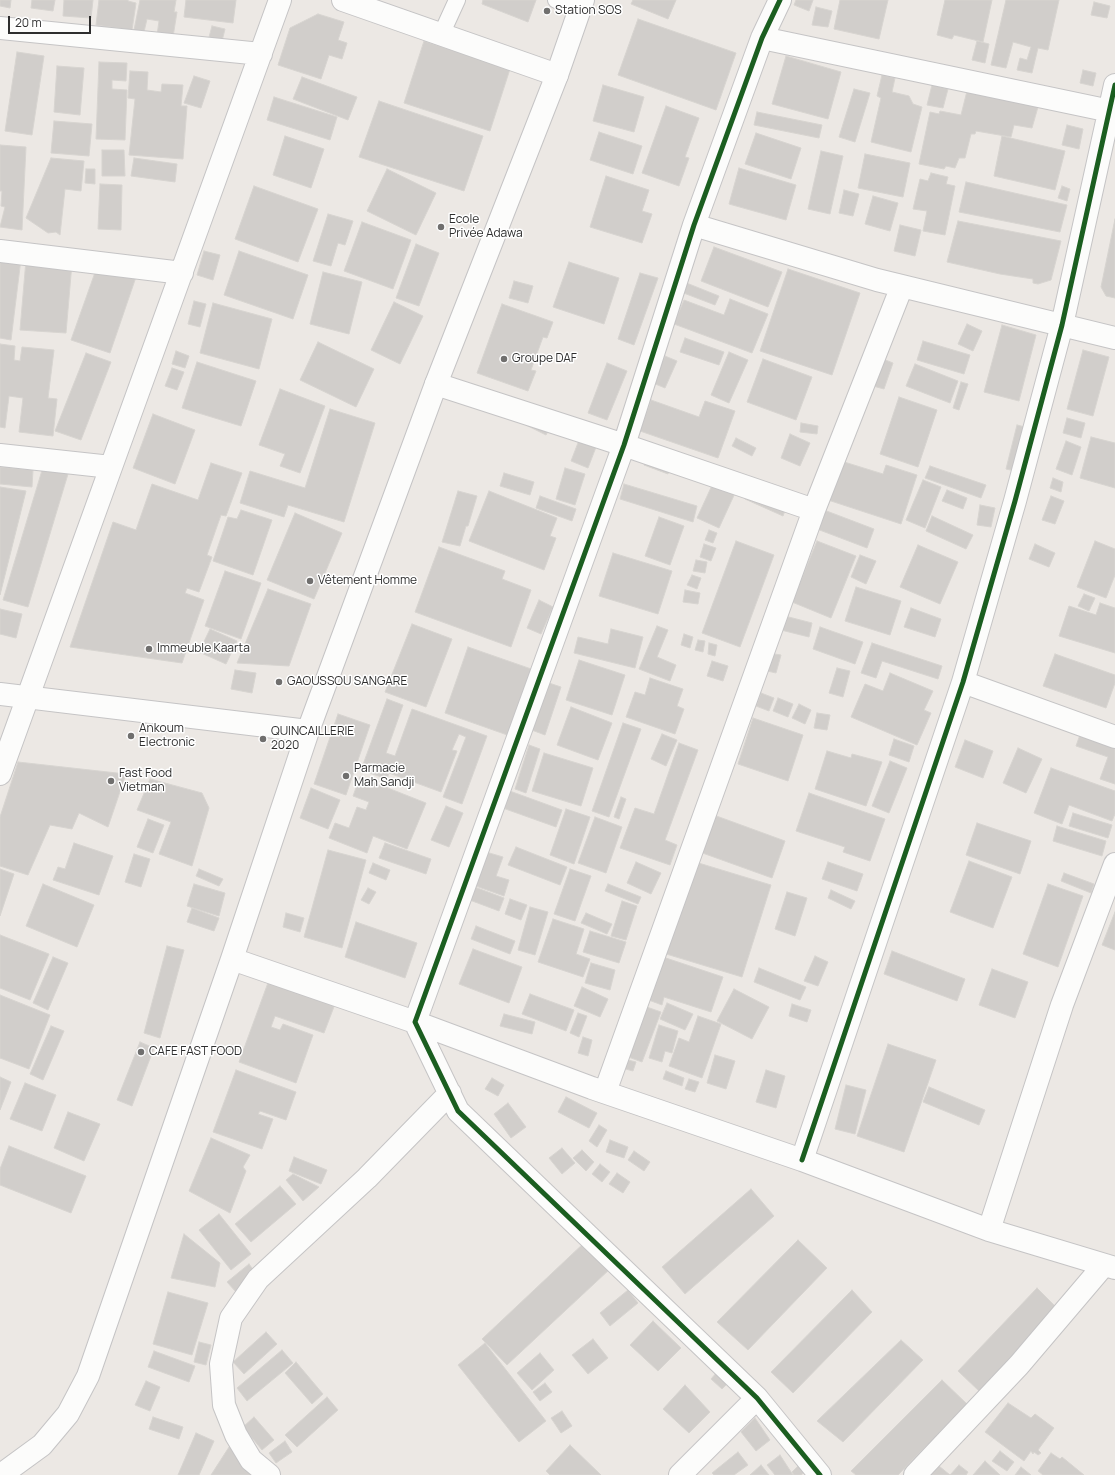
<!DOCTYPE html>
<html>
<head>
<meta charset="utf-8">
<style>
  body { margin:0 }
  #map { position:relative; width:1115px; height:1475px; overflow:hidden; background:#ece8e4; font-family:Manrope,sans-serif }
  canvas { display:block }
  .scale { position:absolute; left:8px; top:16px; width:83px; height:18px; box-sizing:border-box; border:2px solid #2e2e2e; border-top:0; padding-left:5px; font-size:12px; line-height:14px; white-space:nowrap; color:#2e2e2e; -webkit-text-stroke:3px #fff; paint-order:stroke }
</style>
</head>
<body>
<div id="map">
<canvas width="1115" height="1475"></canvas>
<div class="scale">20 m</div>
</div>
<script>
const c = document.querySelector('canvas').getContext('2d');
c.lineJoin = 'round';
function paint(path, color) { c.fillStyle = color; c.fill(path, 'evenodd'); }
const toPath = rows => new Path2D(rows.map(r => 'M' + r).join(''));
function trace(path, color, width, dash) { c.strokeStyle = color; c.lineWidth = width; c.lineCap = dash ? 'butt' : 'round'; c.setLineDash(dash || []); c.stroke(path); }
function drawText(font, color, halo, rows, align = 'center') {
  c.font = font + ' Manrope,sans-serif'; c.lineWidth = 3; c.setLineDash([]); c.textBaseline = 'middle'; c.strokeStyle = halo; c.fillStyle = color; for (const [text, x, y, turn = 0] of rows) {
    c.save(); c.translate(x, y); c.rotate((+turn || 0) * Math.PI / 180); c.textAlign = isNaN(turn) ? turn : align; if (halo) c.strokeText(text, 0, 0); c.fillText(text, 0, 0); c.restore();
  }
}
const building = toPath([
  [0,0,11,0,10,8,0,6,0,0],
  [32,0,55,0,53,11,31,8,32,0],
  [64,0,93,0,91,18,63,16,64,0],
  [99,0,128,0,128,1,136,3,132,30,96,25,99,0],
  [140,0,176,0,174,12,177,12,173,37,157,35,159,21,147,19,144,32,134,30,140,0],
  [186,0,236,0,233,23,184,17,186,0],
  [483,0,536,0,528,22,482,4,483,0],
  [633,0,676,0,668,19,631,4,633,0],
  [796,0,813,0,809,11,794,5,796,0],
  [840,0,888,0,879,39,834,29,840,0],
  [945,0,992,0,983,42,954,35,952,39,937,35,945,0],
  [1006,0,1059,0,1048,50,1038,48,1032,73,1017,70,1020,58,1027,60,1031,47,1013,42,1006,68,991,65,1006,0],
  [1094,2,1110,6,1107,18,1091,15,1094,2],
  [816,7,832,11,828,27,812,25,816,7],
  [318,14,344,22,338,40,347,43,342,59,329,55,321,79,278,65,290,28,318,14],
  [638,19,736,53,716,110,618,75,638,19],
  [212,26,225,29,221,45,208,41,212,26],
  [424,41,510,69,490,131,404,103,424,41],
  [977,41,989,44,985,63,972,60,977,41],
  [17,52,44,56,32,135,5,131,17,52],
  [786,56,841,72,828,119,772,104,786,56],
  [99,62,127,63,126,81,112,80,112,89,127,90,125,140,96,139,99,62],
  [57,66,84,68,80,115,54,112,57,66],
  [1083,70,1096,73,1093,86,1080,83,1083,70],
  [130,71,148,72,147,90,161,92,162,84,183,85,181,106,187,106,183,159,129,155,135,99,128,98,130,71],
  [882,75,895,78,892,92,909,96,913,104,922,107,911,152,871,142,881,98,877,96,882,75],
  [194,76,210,81,201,108,184,103,194,76],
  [302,77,357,97,348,120,293,99,302,77],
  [603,85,644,97,634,132,593,121,603,85],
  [932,85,948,89,943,108,927,105,932,85],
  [854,89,870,93,855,142,839,137,854,89],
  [967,91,1038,107,1032,128,1014,125,1011,137,976,131,975,134,971,134,965,158,959,158,955,168,946,166,944,169,919,164,930,112,939,114,940,111,961,115,967,91],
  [274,97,337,117,330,140,267,120,274,97],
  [379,101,483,136,464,191,359,157,379,101],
  [666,106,699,118,685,157,689,158,679,186,642,173,666,106],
  [757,112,822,125,819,138,754,125,757,112],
  [54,121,92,124,89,156,51,153,54,121],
  [1067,125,1083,129,1079,149,1062,145,1067,125],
  [599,132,642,146,633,174,590,160,599,132],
  [756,133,801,148,791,179,745,164,756,133],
  [285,136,324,149,311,188,273,175,285,136],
  [1002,136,1065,151,1055,190,994,176,1002,136],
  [0,145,26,147,22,230,0,227,5,207,1,206,2,191,0,191,0,145],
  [102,150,124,150,125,176,102,176,102,150],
  [821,151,843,156,830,214,808,209,821,151],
  [865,154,910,163,903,197,858,188,865,154],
  [51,158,84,161,81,191,65,189,60,235,56,232,48,233,26,218,51,158],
  [134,158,177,164,175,182,131,176,134,158],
  [739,168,796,185,786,220,729,204,739,168],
  [86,169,95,169,95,184,85,183,86,169],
  [387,169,436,193,416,235,367,211,387,169],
  [931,173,948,177,946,184,955,186,945,235,923,231,927,211,913,209,920,179,928,181,931,173],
  [606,176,649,190,642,211,652,214,642,243,590,227,606,176],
  [966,182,1067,205,1060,232,959,212,966,182],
  [100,184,122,185,121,230,98,229,100,184],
  [254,186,318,209,298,262,235,239,254,186],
  [1062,186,1070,189,1067,201,1058,198,1062,186],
  [844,190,859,194,853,216,839,213,844,190],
  [873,196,898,203,890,231,865,224,873,196],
  [328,214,353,221,345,245,338,243,331,266,313,261,328,214],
  [1115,219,1115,298,1106,296,1101,287,1115,219],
  [958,221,1061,241,1051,280,1038,284,1033,283,1033,279,1000,274,947,262,958,221],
  [362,222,411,240,393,289,344,271,362,222],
  [900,225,921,230,915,256,894,251,900,225],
  [416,244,439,253,419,306,396,298,416,244],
  [714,247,782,272,768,307,701,281,714,247],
  [204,251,220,255,213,280,197,275,204,251],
  [239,251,308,275,293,319,224,295,239,251],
  [0,256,21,259,11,340,0,338,0,256],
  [26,260,72,263,66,333,20,330,26,260],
  [569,262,619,278,604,324,553,307,569,262],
  [98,264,136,277,110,353,71,340,98,264],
  [788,269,860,293,832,375,760,351,788,269],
  [323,272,362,282,349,334,310,324,323,272],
  [640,273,658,278,634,345,618,339,640,273],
  [514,281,533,286,528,303,509,298,514,281],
  [684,282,719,296,715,305,681,292,684,282],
  [730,299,768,314,752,353,674,324,684,300,724,315,730,299],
  [194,301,206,304,200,327,188,324,194,301],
  [394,302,423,316,400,364,371,350,394,302],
  [213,303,272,319,259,369,200,353,213,303],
  [502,304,553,322,547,338,543,337,531,370,536,371,528,391,477,373,502,304],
  [967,324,982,331,973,351,958,344,967,324],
  [1002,325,1036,335,1019,401,984,392,1002,325],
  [685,338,724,352,719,365,680,352,685,338],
  [923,341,970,355,964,374,917,360,923,341],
  [318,342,374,369,356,407,300,380,318,342],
  [0,344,15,346,14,360,20,361,22,347,54,350,48,398,57,399,53,436,19,432,23,398,9,396,5,428,0,427,0,344],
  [1083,350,1109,357,1093,416,1067,409,1083,350],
  [176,351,189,356,185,368,172,364,176,351],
  [729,352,748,360,729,403,711,395,729,352],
  [86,353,111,362,81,440,55,431,86,353],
  [665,356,677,361,665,388,653,383,665,356],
  [763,359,812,377,796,420,747,402,763,359],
  [883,359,893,363,884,389,873,386,883,359],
  [197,362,256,381,241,426,182,408,197,362],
  [607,363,627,371,607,420,588,413,607,363],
  [915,364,958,381,950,403,906,386,915,364],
  [172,368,184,372,177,390,165,386,172,368],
  [961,382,968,384,959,410,953,408,961,382],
  [280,389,325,406,300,473,280,466,285,454,259,445,280,389],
  [899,397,937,410,918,467,880,454,899,397],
  [651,400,699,417,705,401,735,411,718,458,640,431,651,400],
  [330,409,375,423,344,522,288,505,284,517,240,503,250,471,305,488,330,409],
  [153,414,195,430,175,484,133,468,153,414],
  [1067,418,1085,423,1081,438,1063,433,1067,418],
  [530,419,550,428,546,435,526,425,530,419],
  [801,423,818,426,817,434,800,432,801,423],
  [1017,425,1025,427,1015,471,1006,469,1017,425],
  [790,434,810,443,800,466,781,458,790,434],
  [581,435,598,442,588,468,571,461,581,435],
  [1091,437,1115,443,1115,488,1080,478,1091,437],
  [736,438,756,448,752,456,732,446,736,438],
  [1066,441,1081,447,1072,475,1056,469,1066,441],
  [647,457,671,467,668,474,644,465,647,457],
  [841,461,883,474,886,465,917,475,901,524,828,500,841,461],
  [211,463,242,473,226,516,221,515,207,555,212,557,199,592,187,588,185,593,204,600,182,663,70,647,113,522,136,530,152,484,198,500,211,463],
  [930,466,986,485,981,498,925,478,930,466],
  [0,467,33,470,32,487,0,484,0,467],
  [43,467,68,474,28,607,3,600,43,467],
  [565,468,585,474,575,505,556,499,565,468],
  [504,473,534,482,530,495,500,486,504,473],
  [1053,478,1063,482,1061,492,1050,488,1053,478],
  [923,480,941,487,925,528,906,520,923,480],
  [714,481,736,491,719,528,697,518,714,481],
  [624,484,697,506,693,522,620,499,624,484],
  [0,487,26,491,0,595,0,487],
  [947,490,967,498,963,509,942,501,947,490],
  [458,491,477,496,468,526,466,526,460,546,442,542,458,491],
  [489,491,557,518,550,536,556,538,544,570,469,541,489,491],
  [748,492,786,508,783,516,745,499,748,492],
  [540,496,576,509,572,521,536,508,540,496],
  [1051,496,1064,501,1055,524,1042,520,1051,496],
  [980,505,995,508,991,527,977,525,980,505],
  [241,510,272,520,253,575,213,561,228,517,237,519,241,510],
  [824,510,874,529,867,548,817,529,824,510],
  [295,513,342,533,314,599,267,580,295,513],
  [932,516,973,535,966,549,926,531,932,516],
  [659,517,684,526,670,565,645,556,659,517],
  [709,530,717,533,713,543,705,540,709,530],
  [736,541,774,555,740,647,702,633,736,541],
  [817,541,856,556,831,618,792,602,817,541],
  [1095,541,1115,549,1115,575,1106,598,1077,587,1095,541],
  [704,544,716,548,711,561,700,557,704,544],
  [1035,544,1055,553,1049,567,1029,559,1035,544],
  [918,545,958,562,940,604,900,587,918,545],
  [439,547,505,571,502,579,531,590,511,647,415,612,439,547],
  [613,553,672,571,658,614,599,596,613,553],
  [860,555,876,561,866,584,851,577,860,555],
  [696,560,707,562,705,573,693,571,696,560],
  [225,571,261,583,241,639,205,626,225,571],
  [692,575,701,578,697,589,687,585,692,575],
  [856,587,901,601,890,635,845,621,856,587],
  [268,589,311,604,289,666,237,663,268,589],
  [685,590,700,593,698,604,683,602,685,590],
  [1084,594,1095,598,1089,611,1078,606,1084,594],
  [539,600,553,607,541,634,527,628,539,600],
  [1100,603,1115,608,1115,653,1059,636,1069,606,1096,615,1100,603],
  [911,608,941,619,935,637,904,627,911,608],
  [0,609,22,614,16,638,0,634,0,609],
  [781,615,812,623,809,637,777,629,781,615],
  [412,624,452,639,426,707,385,692,412,624],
  [657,626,668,630,657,657,676,665,670,681,639,669,657,626],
  [820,627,863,642,855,664,813,649,820,627],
  [210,629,237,641,226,664,199,652,210,629],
  [611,629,643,637,635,668,574,653,578,637,608,644,611,629],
  [684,634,693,637,690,648,681,645,684,634],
  [698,640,705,641,703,652,695,650,698,640],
  [709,643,717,645,715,656,708,654,709,643],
  [872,643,942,666,938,679,882,661,876,678,861,673,872,643],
  [468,647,537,671,513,737,445,713,468,647],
  [768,653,781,655,776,673,763,670,768,653],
  [1055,654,1115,675,1115,683,1106,708,1043,686,1055,654],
  [579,660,625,675,612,715,566,700,579,660],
  [712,661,728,666,723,681,707,676,712,661],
  [837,668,850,671,843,697,829,693,837,668],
  [235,670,256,673,252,693,231,689,235,670],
  [890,673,933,691,924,710,931,713,917,745,851,717,865,684,883,691,890,673],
  [650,678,683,689,677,706,684,709,675,734,626,717,635,692,645,695,650,678],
  [546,682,561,687,545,735,529,729,546,682],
  [761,693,774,698,769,711,756,706,761,693],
  [778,698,793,704,788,717,773,711,778,698],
  [387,699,403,705,386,753,395,756,412,709,487,736,462,804,443,797,466,737,459,734,452,750,457,751,441,792,389,773,387,779,361,770,387,699],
  [799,704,811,710,805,724,792,718,799,704],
  [571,707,612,723,598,760,557,745,571,707],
  [817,713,830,715,827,730,814,728,817,713],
  [338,714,370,725,346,795,314,784,338,714],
  [753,718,803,735,788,781,738,764,753,718],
  [623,723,641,729,609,817,592,811,623,723],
  [1082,729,1115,741,1115,784,1100,779,1108,757,1076,746,1082,729],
  [662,734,677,740,666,766,651,759,662,734],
  [894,739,914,746,909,762,889,755,894,739],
  [965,740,993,751,983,778,955,767,965,740],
  [679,743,698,750,665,840,677,845,670,865,620,848,635,808,654,814,679,743],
  [529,745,540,749,526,793,515,789,529,745],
  [1018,748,1042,759,1026,793,1003,783,1018,748],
  [827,751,851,758,852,754,882,762,866,806,815,789,827,751],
  [544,753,593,768,581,806,532,791,544,753],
  [890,761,907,768,889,813,872,806,890,761],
  [18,762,126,774,108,827,79,813,72,829,50,825,28,875,0,866,0,817,18,762],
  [1051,768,1115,791,1115,814,1112,821,1069,805,1062,824,1034,813,1051,768],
  [360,777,426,803,407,849,373,836,367,853,329,838,335,823,349,828,357,807,366,810,369,802,353,796,360,777],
  [150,779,202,793,209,808,192,866,159,854,171,822,137,810,150,779],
  [311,788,340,800,328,829,300,818,311,788],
  [507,790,562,810,556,827,500,807,507,790],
  [809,793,885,819,870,861,843,852,845,847,796,831,809,793],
  [621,797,626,799,619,819,614,817,621,797],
  [446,806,463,813,449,847,431,840,446,806],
  [566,809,590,817,574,864,550,855,566,809],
  [1073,813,1112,825,1108,838,1069,826,1073,813],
  [711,814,785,841,772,878,697,851,711,814],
  [595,817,622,827,606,873,578,863,595,817],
  [148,819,164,825,153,853,137,847,148,819],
  [977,823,1031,841,1020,874,966,855,977,823],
  [1057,826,1106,841,1102,856,1053,841,1057,826],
  [74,843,113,856,99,895,53,880,58,867,65,869,74,843],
  [385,843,431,859,426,874,379,858,385,843],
  [516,847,567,867,560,885,508,865,516,847],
  [328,850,366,860,342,948,304,937,328,850],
  [486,852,503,857,496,876,509,880,504,896,473,885,486,852],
  [134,854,150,859,141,887,125,882,134,854],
  [692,861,771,885,742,977,663,953,692,861],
  [969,861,1012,877,993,928,950,912,969,861],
  [636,862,661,873,651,894,627,883,636,862],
  [828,862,863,874,857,891,822,879,828,862],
  [373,863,390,870,386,880,369,873,373,863],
  [0,869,14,874,0,916,0,869],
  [199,869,223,879,219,886,196,876,199,869],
  [570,869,591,876,575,921,554,914,570,869],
  [1064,873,1094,884,1091,893,1061,881,1064,873],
  [43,884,94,905,77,947,26,926,43,884],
  [194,884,225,893,219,916,187,906,194,884],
  [608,884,641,897,638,904,605,891,608,884],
  [1048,884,1083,896,1058,967,1023,954,1048,884],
  [472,886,504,898,499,911,467,899,472,886],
  [368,888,376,892,369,904,361,900,368,888],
  [831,890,855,901,851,909,828,898,831,890],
  [787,892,807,898,795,936,775,929,787,892],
  [510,899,527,905,521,920,505,914,510,899],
  [622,901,637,906,626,940,611,936,622,901],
  [530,907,548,912,535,955,518,950,530,907],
  [192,908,219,918,214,931,187,922,192,908],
  [1115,912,1115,950,1102,945,1115,912],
  [286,913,304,918,300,932,283,927,286,913],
  [586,913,612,924,607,934,581,923,586,913],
  [553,919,584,929,576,954,590,959,583,977,538,962,553,919],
  [356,922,417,943,405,978,345,957,356,922],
  [476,926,515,941,510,954,471,939,476,926],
  [590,931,626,942,619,963,583,952,590,931],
  [0,935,49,954,30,1000,0,988,0,935],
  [167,946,184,950,160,1038,144,1033,167,946],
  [473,949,522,967,509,1003,459,984,473,949],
  [892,951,965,979,957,1001,884,974,892,951],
  [660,956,723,977,711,1012,664,997,662,1005,646,999,660,956],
  [815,956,828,962,818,986,804,981,815,956],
  [53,957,68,963,48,1010,33,1003,53,957],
  [591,963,615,970,610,990,585,983,591,963],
  [759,968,806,987,800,1000,754,982,759,968],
  [992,969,1028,982,1015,1018,979,1005,992,969],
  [269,980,335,1004,324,1033,275,1016,271,1027,280,1030,283,1024,313,1035,296,1083,239,1062,269,980],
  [582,987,608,999,600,1017,574,1006,582,987],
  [734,989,769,1007,752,1039,717,1021,734,989],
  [530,994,574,1010,566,1031,522,1014,530,994],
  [0,995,50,1015,29,1069,0,1058,0,995],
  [667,1003,693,1014,685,1030,660,1019,667,1003],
  [792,1004,811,1010,807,1022,789,1016,792,1004],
  [641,1005,661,1012,642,1062,623,1055,641,1005],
  [578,1013,587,1016,579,1037,570,1033,578,1013],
  [504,1014,535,1022,532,1034,500,1026,504,1014],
  [698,1016,721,1024,702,1078,669,1066,679,1038,689,1042,698,1016],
  [659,1025,678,1031,672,1053,665,1051,662,1062,649,1058,659,1025],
  [51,1026,64,1031,43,1080,30,1074,51,1026],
  [583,1037,592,1040,588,1056,578,1053,583,1037],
  [140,1042,154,1048,132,1106,117,1100,140,1042],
  [888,1044,936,1060,904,1152,857,1136,888,1044],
  [715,1055,735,1061,726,1089,707,1083,715,1055],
  [620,1058,636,1062,633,1071,618,1067,620,1058],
  [236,1070,296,1092,286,1120,260,1111,258,1114,273,1119,262,1149,213,1132,236,1070],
  [766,1070,785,1076,776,1108,756,1102,766,1070],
  [666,1071,684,1078,682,1086,663,1079,666,1071],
  [0,1077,11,1082,0,1110,0,1077],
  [492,1078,504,1085,498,1096,485,1089,492,1078],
  [689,1079,699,1082,695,1092,685,1089,689,1079],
  [25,1083,56,1095,42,1131,10,1119,25,1083],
  [846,1085,866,1090,855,1134,835,1129,846,1085],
  [929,1087,985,1110,979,1125,923,1102,929,1087],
  [566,1097,597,1113,589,1128,558,1112,566,1097],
  [508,1103,526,1127,511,1138,494,1114,508,1103],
  [68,1112,100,1124,84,1161,54,1148,68,1112],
  [599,1125,607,1130,597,1147,589,1141,599,1125],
  [211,1138,250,1155,243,1167,246,1171,230,1213,189,1191,211,1138],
  [610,1140,628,1147,624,1158,606,1152,610,1140],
  [9,1146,86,1176,71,1213,0,1185,0,1169,9,1146],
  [562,1148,575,1163,562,1174,549,1158,562,1148],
  [582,1150,594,1162,586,1171,573,1158,582,1150],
  [634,1151,650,1162,644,1171,628,1160,634,1151],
  [294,1157,327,1170,321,1184,289,1171,294,1157],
  [600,1164,610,1172,602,1182,592,1174,600,1164],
  [617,1173,630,1182,623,1193,609,1184,617,1173],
  [293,1174,319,1187,303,1201,286,1180,293,1174],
  [280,1186,296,1204,251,1242,235,1224,280,1186],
  [751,1189,774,1216,685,1294,662,1267,751,1189],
  [219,1214,251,1254,231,1270,199,1230,219,1214],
  [184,1234,220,1263,215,1287,171,1278,184,1234],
  [798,1240,827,1268,748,1350,717,1322,798,1240],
  [585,1242,610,1269,507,1365,482,1339,585,1242],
  [249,1264,257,1275,236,1292,227,1282,249,1264],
  [1037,1288,1058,1309,980,1392,958,1371,1037,1288],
  [628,1290,638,1303,610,1326,600,1313,628,1290],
  [852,1290,872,1312,793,1393,771,1372,852,1290],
  [168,1292,208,1303,192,1355,153,1344,168,1292],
  [653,1321,681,1348,658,1371,630,1345,653,1321],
  [266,1332,277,1344,244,1374,233,1362,266,1332],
  [593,1339,608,1358,588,1374,572,1355,593,1339],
  [901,1340,923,1360,843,1442,817,1421,901,1340],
  [199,1342,211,1345,206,1365,194,1362,199,1342],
  [485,1343,546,1421,519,1442,458,1365,485,1343],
  [282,1350,293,1363,247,1401,237,1388,282,1350],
  [154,1351,195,1366,189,1382,148,1367,154,1351],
  [540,1353,554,1370,532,1390,517,1373,540,1353],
  [296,1362,323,1394,312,1404,285,1373,296,1362],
  [717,1372,728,1383,722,1389,711,1379,717,1372],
  [942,1380,967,1404,898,1475,856,1475,851,1471,942,1380],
  [146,1381,160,1387,150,1411,135,1405,146,1381],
  [545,1383,552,1392,540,1401,533,1392,545,1383],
  [685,1385,710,1412,689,1433,663,1409,685,1385],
  [327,1397,338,1410,297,1447,285,1435,327,1397],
  [1008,1403,1031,1418,1035,1414,1054,1428,1038,1450,1041,1453,1038,1455,1034,1452,1033,1454,1031,1451,1024,1461,985,1432,1008,1403],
  [562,1411,572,1426,561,1433,551,1418,562,1411],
  [153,1417,183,1427,179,1439,149,1429,153,1417],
  [254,1417,274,1440,262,1450,243,1427,254,1417],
  [755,1418,770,1440,756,1451,741,1432,755,1418],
  [196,1433,214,1441,199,1475,178,1475,196,1433],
  [285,1441,292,1452,276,1463,269,1453,285,1441],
  [231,1444,263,1475,211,1475,231,1444],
  [570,1445,601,1475,550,1475,546,1471,570,1445],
  [1000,1451,1014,1462,1007,1471,992,1461,1000,1451],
  [738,1452,748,1465,734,1475,714,1475,712,1473,738,1452],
  [1051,1453,1060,1459,1062,1457,1084,1475,1043,1475,1038,1471,1051,1453],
  [780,1455,793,1475,775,1475,767,1465,780,1455],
  [985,1461,1000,1475,973,1475,985,1461],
  [801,1463,807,1470,801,1475,794,1475,792,1472,801,1463],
  [761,1465,769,1475,750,1475,761,1465],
  [959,1465,968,1472,966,1475,931,1475,939,1466,950,1475,959,1465],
  [1021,1467,1031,1475,1015,1475,1021,1467]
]);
paint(building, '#d1cecb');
trace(building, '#d7d4d0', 1);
const service = toPath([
  [556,0,580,8],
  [441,35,457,0]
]);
const minor = toPath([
  [343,0,557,75],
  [780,0,762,38,694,225,624,445,415,1022,458,1111,757,1398,820,1475],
  [0,28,261,54],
  [762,38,1115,112],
  [694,225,877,280,1115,338],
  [0,251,182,273],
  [436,384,624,445,814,510],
  [0,455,111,467],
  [963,682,1115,737],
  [0,774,280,0],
  [232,959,415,1022,592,1088,802,1160,989,1230,1115,1268],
  [605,1092,814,510,902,286],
  [802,1160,963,682,1015,501,1062,325,1115,85],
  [989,1230,1062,1005,1115,864],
  [1,1475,42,1445,68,1414,88,1376,232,959,308,731],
  [269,1475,251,1460,236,1435,224,1405,221,1364,231,1318,258,1279,367,1178,450,1093],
  [680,1475,757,1398],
  [915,1475,1019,1365,1104,1265]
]);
const secondary = toPath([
  [0,694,308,731,436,384,557,75,583,0]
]);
trace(service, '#c5c4c5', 18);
trace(minor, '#c5c4c5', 24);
trace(secondary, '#c5c4c5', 24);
trace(service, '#fcfcfb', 16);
trace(minor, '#fcfcfb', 22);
trace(secondary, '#fcfcfb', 22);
trace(toPath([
  [780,0,762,38,694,225,624,445,415,1022,458,1111,757,1398,820,1475],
  [802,1160,963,682,1015,501,1062,325,1115,85]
]), '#1b5e20', 5);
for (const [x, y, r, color] of [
  [547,11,4,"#706f6e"],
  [441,227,4,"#706f6e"],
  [504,359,4,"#706f6e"],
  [310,581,4,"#706f6e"],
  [149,649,4,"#706f6e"],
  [279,682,4,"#706f6e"],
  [131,736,4,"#706f6e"],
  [263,739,4,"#706f6e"],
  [346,776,4,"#706f6e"],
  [111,781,4,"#706f6e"],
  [141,1052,4,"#706f6e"]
]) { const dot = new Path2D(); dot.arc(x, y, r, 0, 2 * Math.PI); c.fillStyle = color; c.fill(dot); trace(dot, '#fff', 1.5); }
drawText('12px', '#2e2e2e', '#fff', [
  ["Station SOS",555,11],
  ["Ecole",449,220],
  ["Privée Adawa",449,234],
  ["Groupe DAF",512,359],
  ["Vêtement Homme",318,581],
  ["Immeuble Kaarta",157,649],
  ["GAOUSSOU SANGARE",287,682],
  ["Ankoum",139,729],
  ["Electronic",139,743],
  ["QUINCAILLERIE",271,732],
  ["2020",271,746],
  ["Parmacie",354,769],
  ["Mah Sandji",354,783],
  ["Fast Food",119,774],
  ["Vietman",119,788],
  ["CAFE FAST FOOD",149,1052]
], 'left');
</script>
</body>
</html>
